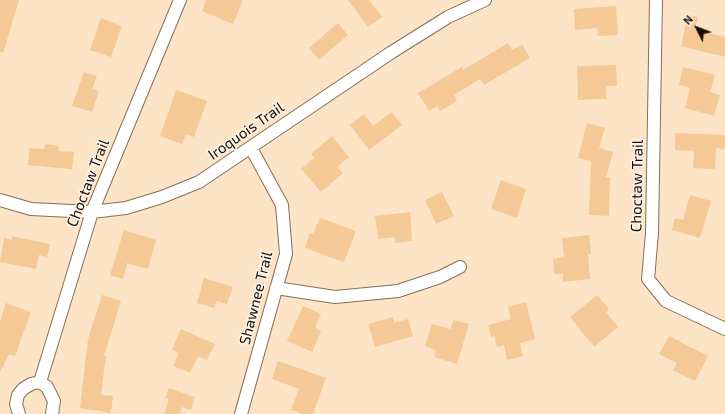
<!DOCTYPE html>
<html>
<head>
<meta charset="utf-8">
<style>
  body { margin:0 }
  #map { position:relative; width:725px; height:414px; overflow:hidden; background:#fee4c6; font-family:"Exo 2",sans-serif }
  canvas { display:block }
  .north { position:absolute; left:677px; top:8px; width:40px; height:40px; -webkit-text-stroke:3px #fef4e8; paint-order:stroke; rotate:312deg; font-size:11px; font-weight:700; line-height:16px; text-align:center; color:#160d04 }
  .north::after { content:''; display:block; margin:auto; width:14px; height:18px; background:#160d04; clip-path:polygon(50% 0,100% 100%,50% 72%,0 100%) }
</style>
</head>
<body>
<div id="map">
<canvas width="725" height="414"></canvas>
<div class="north">N</div>
</div>
<script>
const c = document.querySelector('canvas').getContext('2d');
c.lineJoin = 'round';
function paint(path, color) { c.fillStyle = color; c.fill(path, 'evenodd'); }
const toPath = rows => new Path2D(rows.map(r => 'M' + r).join(''));
function trace(path, color, width, dash) { c.strokeStyle = color; c.lineWidth = width; c.lineCap = dash ? 'butt' : 'round'; c.setLineDash(dash || []); c.stroke(path); }
function drawText(font, color, halo, rows, align = 'center') {
  c.font = font + ' "Exo 2",sans-serif'; c.lineWidth = 3; c.setLineDash([]); c.textBaseline = 'middle'; c.strokeStyle = halo; c.fillStyle = color; for (const [text, x, y, turn = 0] of rows) {
    c.save(); c.translate(x, y); c.rotate((+turn || 0) * Math.PI / 180); c.textAlign = isNaN(turn) ? turn : align; if (halo) c.strokeText(text, 0, 0); c.fillText(text, 0, 0); c.restore();
  }
}
paint(toPath([
  [0,0,19,0,3,53,0,52],
  [206,0,243,0,233,24,202,11],
  [348,0,369,0,382,17,368,27],
  [616,6,618,35,598,36,597,28,575,30,574,9],
  [688,15,698,17,695,30,725,37,725,57,681,46],
  [101,18,122,26,111,57,90,50],
  [338,23,348,35,319,60,309,48],
  [508,43,512,50,522,44,530,58,484,85,480,79,454,95,457,101,440,111,437,106,429,111,418,93,462,67,463,70],
  [616,65,617,86,606,86,606,99,578,100,577,66],
  [683,67,715,75,710,92,720,95,714,116,685,108,690,88,679,85],
  [84,72,97,76,92,89,99,91,92,112,72,106],
  [176,90,207,101,194,137,186,134,182,144,160,136],
  [392,112,402,125,369,150,350,125,364,114,373,126],
  [587,123,605,128,599,148,613,152,606,177,610,177,609,216,589,215,591,161,578,158],
  [675,133,725,135,725,149,716,148,715,169,693,168,694,151,675,150],
  [332,136,349,157,337,167,343,173,321,192,301,169,314,158,311,154],
  [45,144,59,146,58,151,74,152,72,169,28,165,29,148,44,149],
  [501,180,526,189,517,218,491,209],
  [442,192,454,216,436,224,425,200],
  [690,195,711,201,700,238,672,230,675,218,683,220],
  [410,212,412,241,395,243,395,237,378,239,375,216],
  [320,218,356,231,344,262,305,248,310,233,313,234],
  [124,230,156,240,148,269,127,263,123,279,110,275],
  [589,235,591,254,588,254,590,279,563,282,563,274,554,274,553,259,564,257,562,238],
  [12,236,50,244,47,257,39,255,36,269,0,262,4,238,12,240],
  [204,278,233,287,227,304,217,301,214,308,197,303],
  [102,295,121,301,104,356,106,356,101,395,113,396,111,413,80,408,88,339],
  [597,295,609,309,606,312,618,327,594,347,570,317],
  [526,302,535,339,520,343,523,356,507,360,504,345,497,347,494,336,491,337,488,325,511,319,508,307],
  [6,303,31,312,15,356,9,354,0,373,0,321],
  [303,306,321,314,315,328,321,331,312,352,287,341],
  [393,317,394,323,408,319,413,336,375,347,368,324],
  [453,320,469,324,457,364,434,357,436,350,425,346,432,324,451,329],
  [181,329,215,344,207,360,198,356,190,373,173,366,179,353,172,350],
  [669,336,708,356,695,381,673,370,677,363,659,354],
  [278,361,326,378,313,414,302,414,291,410,299,389,272,379],
  [169,388,195,397,191,410,182,407,180,414,164,414,169,399,165,398]
]), '#f4c996');
const minor = toPath([
  [656,0,652,233,648,279,666,301,725,329],
  [0,200,31,209,92,212,126,208,162,197,199,182,392,52,448,17,485,0],
  [276,288,335,297,398,291,440,277,460,267],
  [40,382,92,212,180,0],
  [19,414,16,404,18,395,23,389,31,384,40,382,47,387,54,401,52,414],
  [241,414,286,254,282,205,251,148]
]);
trace(minor, '#866f55', 14);
trace(minor, '#fff', 12);
drawText('15px', '#160d04', '#fef4e8', [
  ["Iroquois Trail",246,131,-35],
  ["Choctaw Trail",88,183,-69],
  ["Choctaw Trail",637,186,-89],
  ["Shawnee Trail",256,298,-76]
]);
</script>
</body>
</html>
